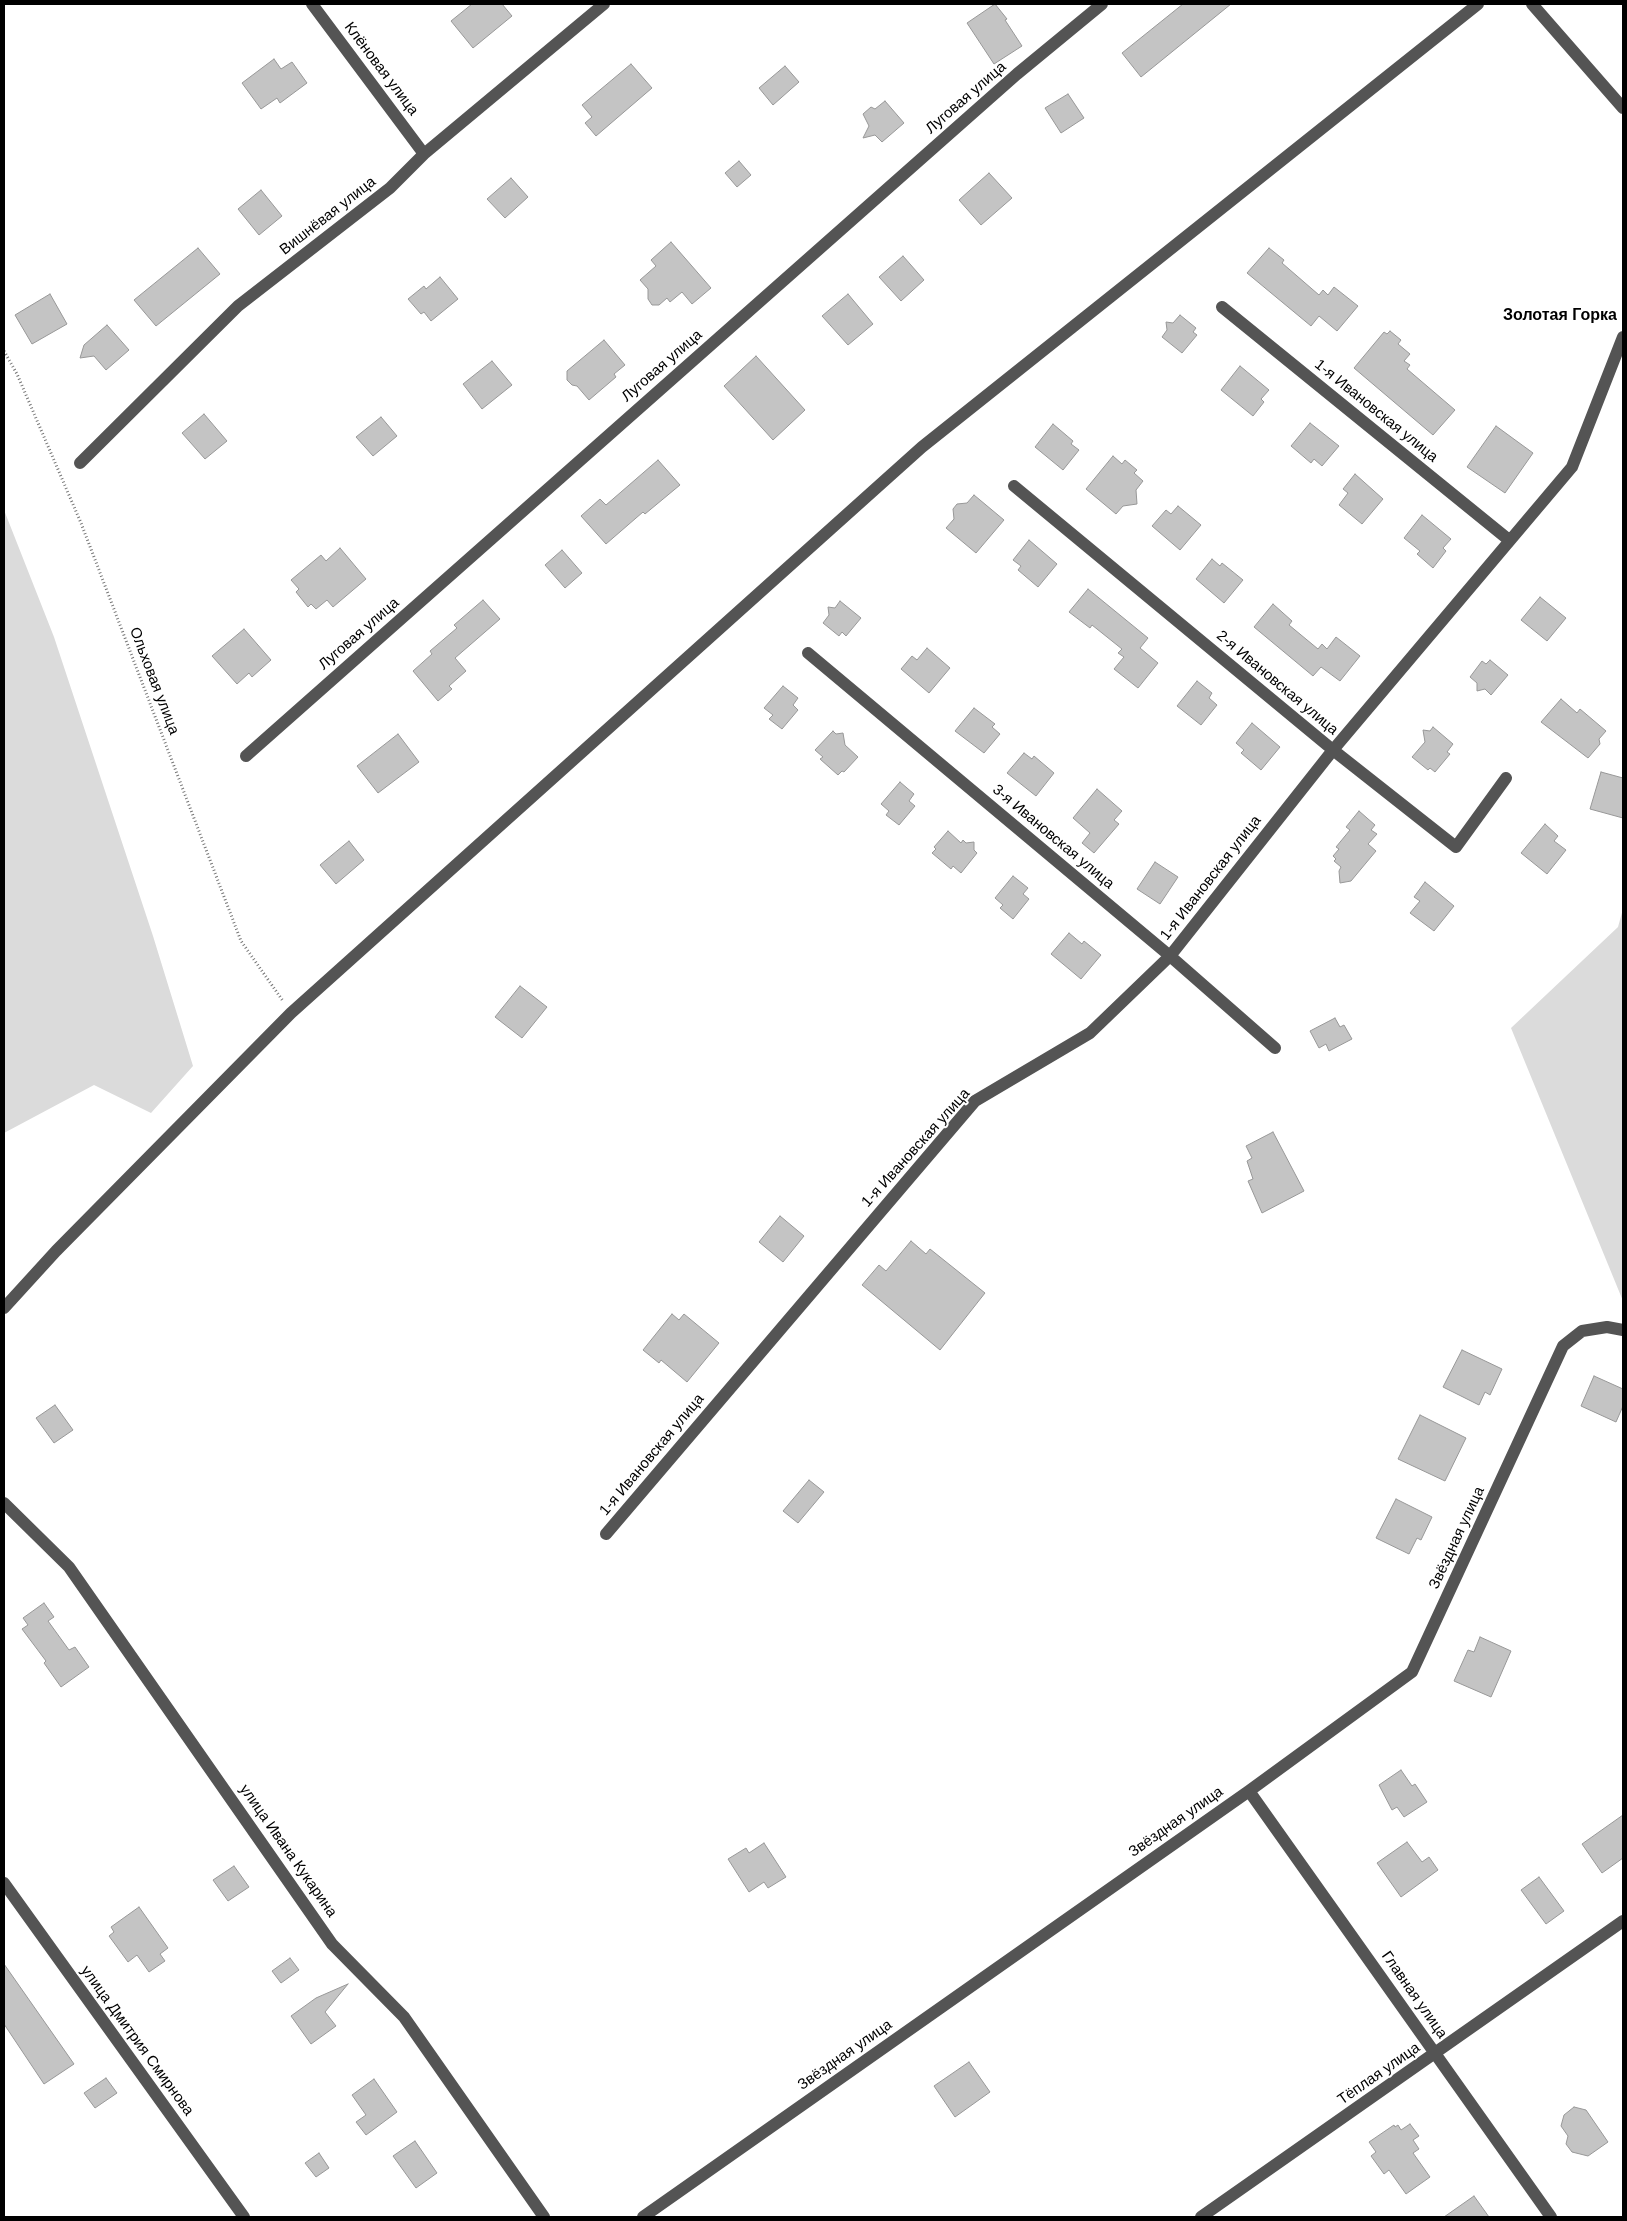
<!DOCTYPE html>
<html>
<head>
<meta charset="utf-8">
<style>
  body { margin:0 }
  #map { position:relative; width:1627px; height:2221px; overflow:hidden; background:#fff; font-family:Helvetica,sans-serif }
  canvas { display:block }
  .frame { position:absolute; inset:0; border:5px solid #000; pointer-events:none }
</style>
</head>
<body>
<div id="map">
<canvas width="1627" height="2221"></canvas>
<div class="frame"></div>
</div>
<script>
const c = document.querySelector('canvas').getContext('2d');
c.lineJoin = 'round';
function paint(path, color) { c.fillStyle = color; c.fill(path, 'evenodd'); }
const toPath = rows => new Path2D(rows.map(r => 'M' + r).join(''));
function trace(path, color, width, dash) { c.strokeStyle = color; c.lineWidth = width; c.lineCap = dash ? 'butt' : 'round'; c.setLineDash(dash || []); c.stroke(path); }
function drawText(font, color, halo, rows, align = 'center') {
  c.font = font + ' Helvetica,sans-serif'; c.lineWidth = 4; c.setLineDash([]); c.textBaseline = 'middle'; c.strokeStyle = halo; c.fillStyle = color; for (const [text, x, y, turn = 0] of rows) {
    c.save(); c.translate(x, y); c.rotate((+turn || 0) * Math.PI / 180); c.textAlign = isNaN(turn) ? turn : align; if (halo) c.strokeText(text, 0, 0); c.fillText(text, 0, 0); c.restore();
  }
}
paint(toPath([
  [4,510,54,637,153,936,193,1066,151,1113,94,1085,4,1133],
  [1623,909,1623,1301,1511,1028,1618,927]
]), '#dbdbdb');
const building = toPath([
  [472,4,502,4,512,16,473,48,451,21,472,4],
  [995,4,1007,19,1005,20,1022,46,994,64,967,23,995,4],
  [1183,4,1231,4,1141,77,1122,53,1183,4],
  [274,59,281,69,292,62,307,83,280,103,277,98,261,109,242,83,274,59],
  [631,64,652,88,596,136,585,123,592,117,582,105,631,64],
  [785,66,799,82,773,105,759,88,785,66],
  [1068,94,1084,118,1061,133,1045,108,1068,94],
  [885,101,904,123,882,142,875,135,863,138,869,126,863,114,871,107,875,109,885,101],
  [739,161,751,175,737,187,725,173,739,161],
  [989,173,1012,198,981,225,959,200,989,173],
  [511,178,528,197,505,218,487,199,511,178],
  [261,190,282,216,259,235,238,209,261,190],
  [671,242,711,288,692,304,682,292,670,302,667,298,659,305,652,305,648,299,648,289,640,280,656,266,651,260,671,242],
  [198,248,220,274,156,326,134,300,198,248],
  [1269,248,1284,260,1282,263,1319,295,1323,290,1328,295,1334,287,1358,306,1337,331,1319,316,1311,326,1247,273,1269,248],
  [903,256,924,280,901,301,879,277,903,256],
  [440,277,458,299,431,321,424,312,421,314,408,299,424,286,426,289,440,277],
  [50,294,67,324,32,344,15,315,50,294],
  [848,294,873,324,848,345,822,316,848,294],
  [1180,315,1196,328,1193,332,1197,335,1182,353,1162,337,1167,330,1166,322,1173,323,1180,315],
  [107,325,129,350,106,370,94,356,80,358,84,345,107,325],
  [1390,331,1401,340,1398,344,1410,354,1404,361,1410,365,1407,369,1455,410,1433,435,1354,368,1384,332,1387,334,1390,331],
  [604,340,625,365,614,374,616,377,589,400,577,386,572,385,567,380,567,371,604,340],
  [756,356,805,410,773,440,724,386,756,356],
  [492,361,512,385,482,409,463,384,492,361],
  [1240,366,1269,390,1261,399,1264,402,1253,416,1221,390,1240,366],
  [204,414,227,441,205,459,182,433,204,414],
  [381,417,397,436,373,456,356,437,381,417],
  [1310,423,1339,446,1322,466,1314,459,1311,463,1291,446,1310,423],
  [1053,424,1073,441,1071,444,1079,450,1063,470,1035,447,1053,424],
  [1496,426,1533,453,1505,493,1467,467,1496,426],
  [1113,456,1122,464,1125,460,1137,470,1134,473,1143,481,1136,490,1137,504,1123,506,1116,514,1086,489,1113,456],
  [658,460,680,485,645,514,643,512,606,544,581,516,600,499,606,505,658,460],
  [1355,474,1383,499,1362,524,1339,505,1348,493,1343,489,1355,474],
  [974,495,1004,520,976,553,946,528,954,519,953,509,957,504,967,503,974,495],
  [1178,506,1201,525,1180,550,1152,526,1166,510,1171,514,1178,506],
  [1422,515,1451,539,1443,548,1446,551,1433,568,1417,554,1420,551,1404,538,1422,515],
  [1029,540,1057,564,1038,587,1018,570,1021,566,1013,560,1029,540],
  [340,548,366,579,333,607,327,600,316,609,311,604,308,607,296,592,299,589,291,580,321,555,326,561,340,548],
  [562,550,582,573,565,588,545,565,562,550],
  [1212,559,1220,566,1222,563,1243,580,1224,603,1196,579,1212,559],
  [1088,589,1148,638,1140,648,1158,663,1138,688,1114,669,1124,657,1118,653,1122,649,1092,625,1090,628,1069,612,1088,589],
  [1540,597,1566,618,1547,641,1521,620,1540,597],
  [483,600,500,619,455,658,466,671,449,686,452,689,438,701,413,671,432,654,430,651,457,628,454,625,483,600],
  [840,601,861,618,846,636,842,632,839,636,823,623,829,615,828,607,835,608,840,601],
  [1273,604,1292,621,1289,625,1318,649,1322,644,1327,649,1336,637,1360,656,1340,681,1321,667,1313,676,1254,627,1273,604],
  [244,629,271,660,252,677,249,673,237,684,212,656,244,629],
  [927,648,950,668,929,693,901,669,912,656,917,660,927,648],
  [1490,660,1508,675,1491,695,1485,689,1477,691,1477,683,1470,677,1482,661,1486,664,1490,660],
  [1197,681,1212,693,1209,698,1217,705,1201,725,1177,706,1197,681],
  [783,686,798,698,793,705,798,710,782,729,769,719,773,715,764,708,783,686],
  [1561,699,1577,713,1580,709,1606,731,1599,739,1600,744,1588,758,1541,722,1561,699],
  [974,708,995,724,992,727,1000,734,984,753,955,731,974,708],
  [1252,723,1280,747,1261,770,1241,753,1244,750,1236,743,1252,723],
  [1433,727,1453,744,1447,752,1450,754,1435,772,1430,768,1428,770,1412,757,1425,742,1423,730,1430,731,1433,727],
  [833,731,836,734,843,733,845,745,858,757,844,772,842,771,838,775,820,759,823,757,815,750,833,731],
  [398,734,419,762,378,793,357,766,398,734],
  [1024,753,1032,759,1034,756,1054,773,1036,796,1007,773,1024,753],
  [1601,772,1623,778,1623,818,1590,809,1601,772],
  [900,782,914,794,909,801,915,806,899,825,886,815,889,811,881,804,900,782],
  [1097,789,1122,811,1114,820,1119,824,1094,853,1082,843,1090,833,1073,818,1097,789],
  [1359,811,1375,825,1371,830,1377,834,1368,844,1376,851,1351,881,1340,883,1339,871,1341,867,1334,861,1336,859,1333,856,1339,849,1336,847,1350,830,1346,827,1359,811],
  [1545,824,1558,836,1554,841,1566,850,1547,874,1521,853,1545,824],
  [948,831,961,843,963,840,966,843,974,842,974,850,977,853,961,873,953,866,951,869,932,853,936,849,934,847,948,831],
  [349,841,364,860,336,884,320,865,349,841],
  [1155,862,1178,877,1160,904,1137,889,1155,862],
  [1013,876,1028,888,1023,894,1029,899,1013,919,1000,908,1003,905,995,898,1013,876],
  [1425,882,1454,906,1434,931,1410,913,1420,901,1414,897,1425,882],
  [1069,933,1082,944,1084,941,1101,955,1081,979,1051,954,1069,933],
  [520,986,547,1007,522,1038,495,1017,520,986],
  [1335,1018,1340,1027,1344,1025,1352,1039,1329,1051,1326,1044,1319,1048,1310,1031,1335,1018],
  [1273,1132,1304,1191,1262,1213,1248,1181,1253,1179,1247,1161,1252,1158,1246,1146,1273,1132],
  [780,1216,804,1236,783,1262,759,1242,780,1216],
  [911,1241,926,1254,930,1249,985,1293,940,1350,862,1285,879,1265,886,1271,911,1241],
  [672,1314,679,1320,684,1314,719,1343,687,1382,661,1360,659,1363,643,1350,672,1314],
  [1462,1350,1502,1369,1490,1395,1485,1392,1479,1405,1443,1387,1462,1350],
  [1594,1376,1623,1389,1623,1406,1616,1422,1581,1406,1594,1376],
  [55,1405,73,1430,54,1443,36,1418,55,1405],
  [1420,1415,1466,1438,1445,1481,1398,1459,1420,1415],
  [809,1480,824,1492,798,1523,783,1511,809,1480],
  [1396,1499,1432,1517,1421,1540,1417,1538,1409,1554,1376,1538,1396,1499],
  [44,1603,54,1617,48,1621,69,1650,75,1647,89,1667,61,1687,44,1663,46,1661,22,1629,28,1625,23,1618,44,1603],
  [1480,1637,1511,1651,1491,1697,1454,1681,1468,1650,1474,1652,1480,1637],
  [1401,1770,1412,1786,1415,1784,1427,1802,1404,1817,1397,1807,1392,1810,1379,1785,1401,1770],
  [1623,1815,1623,1858,1602,1873,1582,1844,1623,1815],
  [1407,1842,1422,1862,1429,1857,1438,1870,1401,1897,1377,1863,1407,1842],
  [764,1843,786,1877,768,1888,764,1882,749,1892,728,1859,746,1848,749,1853,764,1843],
  [234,1866,249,1887,228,1901,213,1880,234,1866],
  [1539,1877,1564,1911,1546,1924,1521,1890,1539,1877],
  [139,1907,168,1948,160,1954,165,1961,149,1972,137,1955,128,1962,109,1936,114,1932,111,1927,139,1907],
  [290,1958,299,1970,281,1983,272,1971,290,1958],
  [4,1964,74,2064,44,2084,4,2024,4,1964],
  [348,1984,325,2012,336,2026,311,2044,291,2016,316,1998,348,1984],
  [969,2062,990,2092,955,2117,934,2086,969,2062],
  [106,2078,117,2093,95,2108,84,2093,106,2078],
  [374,2079,397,2112,366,2135,356,2122,366,2115,352,2095,374,2079],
  [1574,2107,1586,2110,1608,2142,1588,2156,1572,2152,1566,2144,1568,2136,1561,2126,1564,2115,1574,2107],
  [1410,2124,1419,2136,1413,2140,1419,2149,1413,2153,1430,2177,1406,2194,1389,2170,1384,2174,1371,2156,1376,2152,1369,2142,1394,2125,1395,2127,1398,2125,1401,2130,1410,2124],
  [415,2141,437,2173,416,2188,393,2156,415,2141],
  [319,2153,329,2168,316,2177,305,2163,319,2153],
  [1474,2196,1489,2217,1444,2217,1474,2196]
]);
paint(building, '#c4c4c4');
trace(building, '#989898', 1);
trace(toPath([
  [4,351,17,374,81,523,241,941,283,1001]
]), '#767676', 3, [1, 2.5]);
trace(toPath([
  [312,4,424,154],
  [1532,4,1623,108],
  [1222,307,1509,540],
  [80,463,238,306,390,188,424,154,604,4],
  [1014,486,1333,750,1456,847,1506,778],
  [808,653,1170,956,1275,1048],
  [246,756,1017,74,1102,4],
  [4,1308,56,1251,291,1013,922,447,1478,4],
  [4,1503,69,1567,332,1944,404,2017,544,2217],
  [606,1534,975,1101,1090,1033,1170,956,1333,750,1572,467,1623,337],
  [1249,1791,1551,2217],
  [4,1883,244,2217],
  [643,2217,1249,1791,1412,1672,1563,1346,1582,1331,1607,1327,1623,1330],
  [1201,2217,1623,1921]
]), '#545454', 12);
drawText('15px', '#000', '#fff', [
  ["Клёновая улица",381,69,53],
  ["Луговая улица",966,98,-41],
  ["Вишнёвая улица",328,216,-38],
  ["Луговая улица",662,366,-41],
  ["1-я Ивановская улица",1376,411,39],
  ["Луговая улица",359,634,-41],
  ["Ольховая улица",154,681,69],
  ["2-я Ивановская улица",1277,683,40],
  ["3-я Ивановская улица",1053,837,40],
  ["1-я Ивановская улица",1211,878,-52],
  ["1-я Ивановская улица",916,1148,-48],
  ["1-я Ивановская улица",652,1455,-50],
  ["Звёздная улица",1457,1538,-65],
  ["Звёздная улица",1176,1822,-35],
  ["улица Ивана Кукарина",288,1851,55],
  ["Главная улица",1414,1995,55],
  ["улица Дмитрия Смирнова",137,2041,54],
  ["Звёздная улица",845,2055,-35],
  ["Тёплая улица",1379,2074,-35]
]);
drawText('bold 16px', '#000', '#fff', [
  ["Золотая Горка",1560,316]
]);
</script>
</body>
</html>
